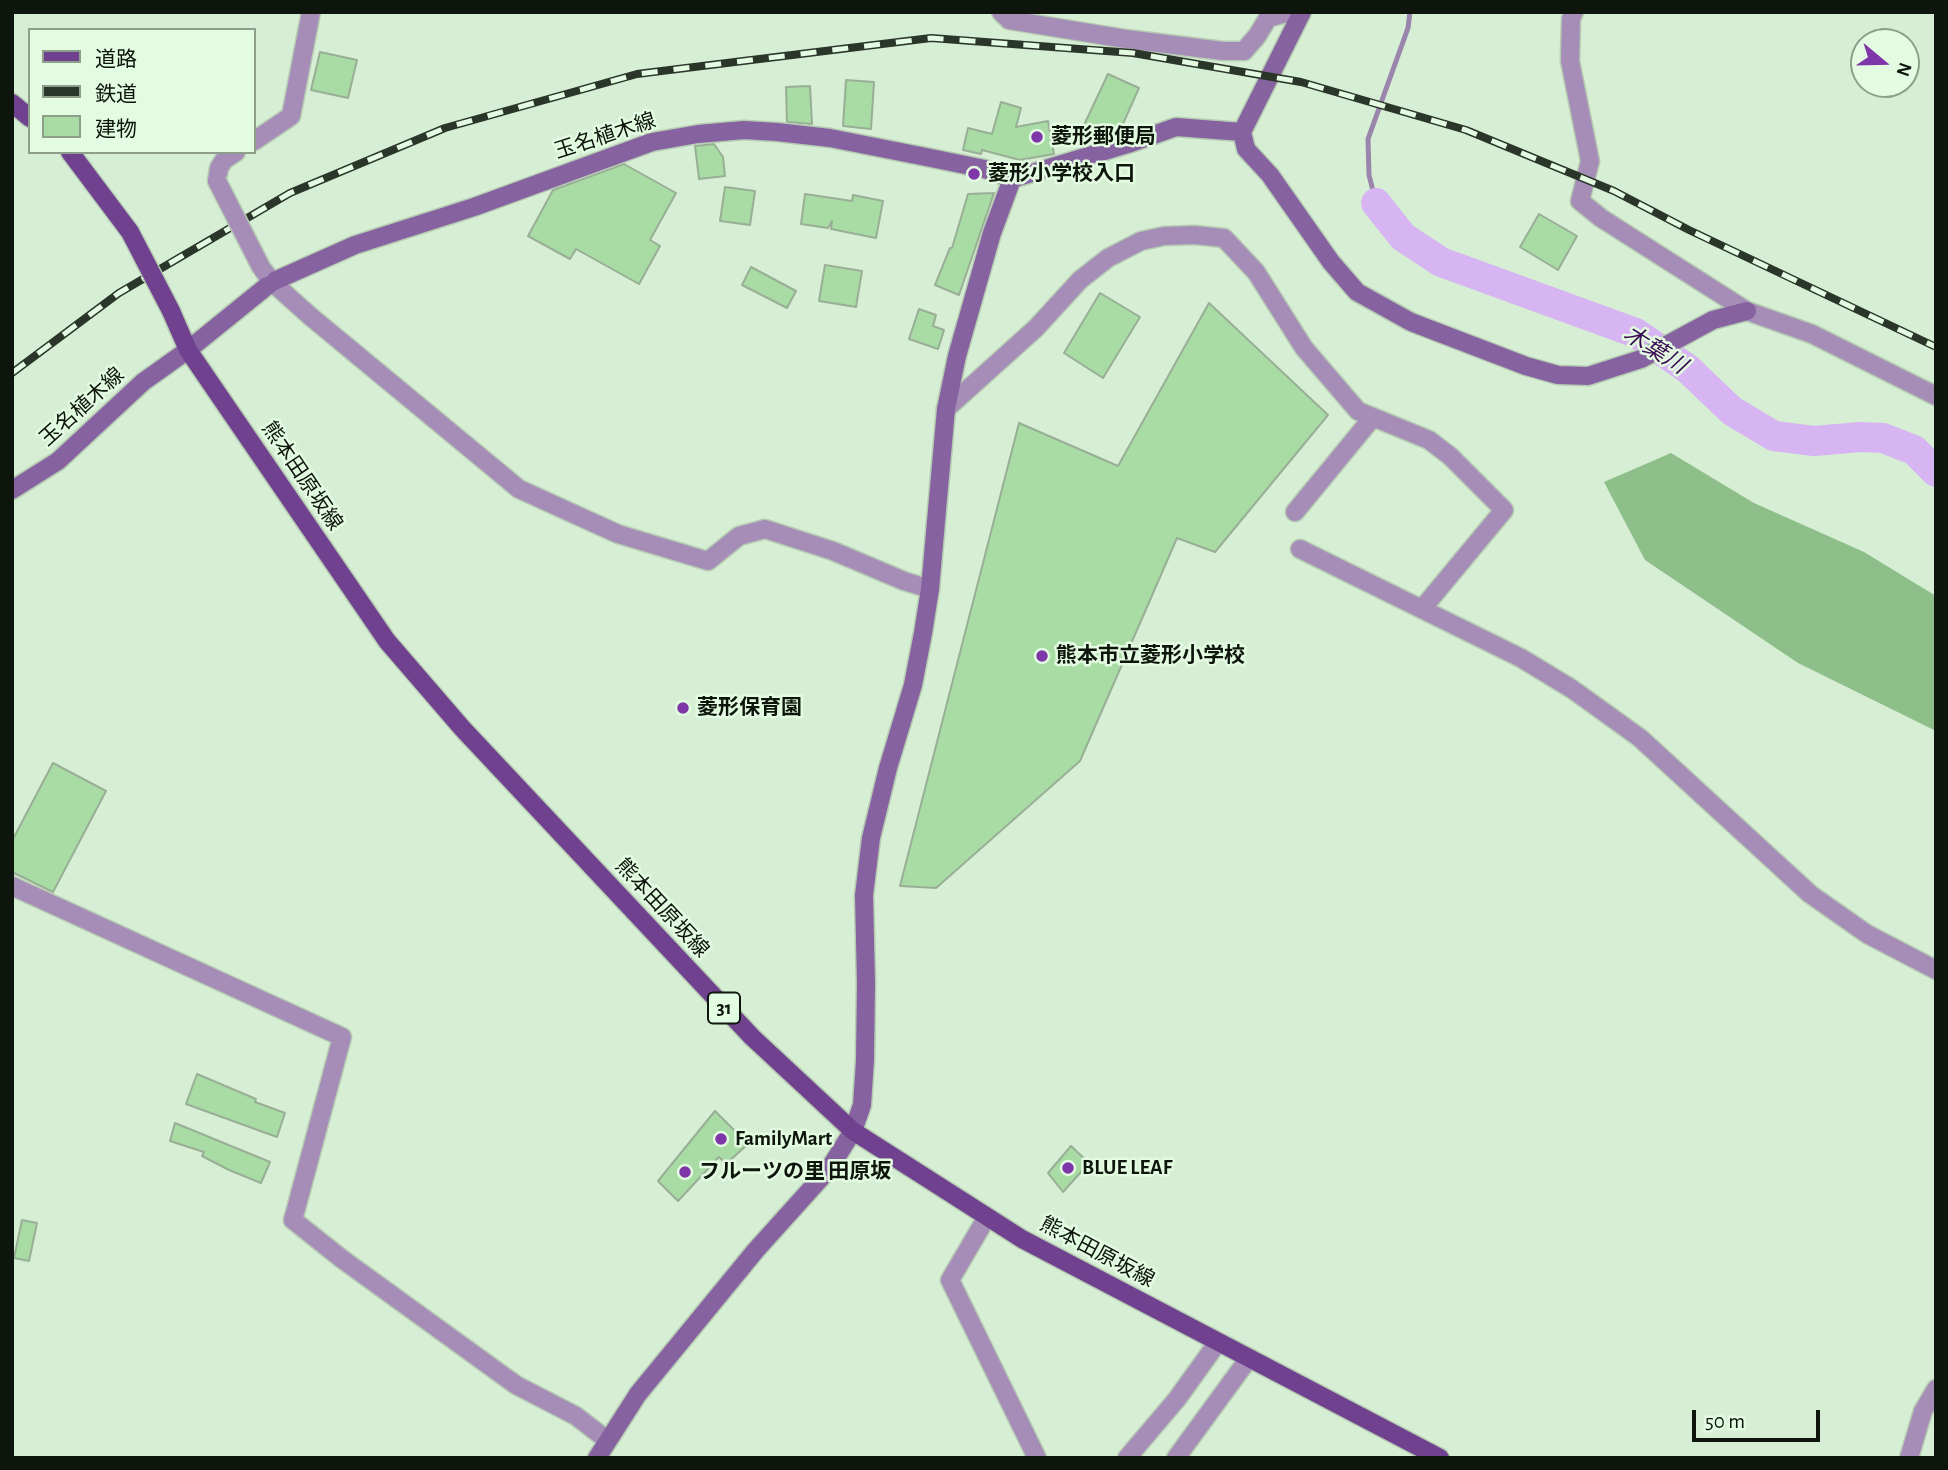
<!DOCTYPE html>
<html>
<head>
<meta charset="utf-8">
<style>
  body { margin:0 }
  #map { position:relative; width:1948px; height:1470px; overflow:hidden; background:#d6eed3; font-family:"Alegreya Sans","Noto Sans JP",sans-serif }
  canvas { display:block }
  .frame { position:absolute; inset:0; border:14px solid #0d150c; pointer-events:none }
  .legend { position:absolute; left:28px; top:28px; width:228px; height:126px; box-sizing:border-box; background:#e3fbe0; border:2px solid #8d9f8b; margin:0; padding:9px 12px; list-style:none; font-size:21px; color:#0d150c }
  .legend li { display:flex; align-items:center; gap:14px; height:35px }
  .legend b { width:35px; border:2px solid #8d9f8b }
  .north { position:absolute; left:1850px; top:28px; width:70px; height:70px; box-sizing:border-box; background:#e3fbe0; border:2px solid #8d9f8b; border-radius:50%; rotate:109deg; font-size:19px; font-weight:700; line-height:28px; text-align:center; color:#0d150c }
  .north::after { content:''; display:block; margin:auto; width:24px; height:32px; background:#7e36a9; clip-path:polygon(50% 0,100% 100%,50% 72%,0 100%) }
  .scale { position:absolute; left:1692px; top:1410px; width:128px; height:32px; box-sizing:border-box; border:4px solid #0d150c; border-top:0; padding-left:9px; font-size:21px; line-height:24px; white-space:nowrap; color:#0d150c; -webkit-text-stroke:5px #e3fbe0; paint-order:stroke }
</style>
</head>
<body>
<div id="map">
<canvas width="1948" height="1470"></canvas>
<div class="frame"></div>
<ul class="legend">
<li><b style="height:9px;background:#6f418e"></b>道路</li>
<li><b style="height:9px;background:#2b362a"></b>鉄道</li>
<li><b style="height:19px;background:#a9dba5"></b>建物</li>
</ul>
<div class="north">N</div>
<div class="scale">50 m</div>
</div>
<script>
const c = document.querySelector('canvas').getContext('2d');
c.lineJoin = 'round';
function paint(path, color) { c.fillStyle = color; c.fill(path, 'evenodd'); }
const toPath = rows => new Path2D(rows.map(r => 'M' + r).join(''));
function trace(path, color, width, dash) { c.strokeStyle = color; c.lineWidth = width; c.lineCap = dash ? 'butt' : 'round'; c.setLineDash(dash || []); c.stroke(path); }
function drawText(font, color, halo, rows, align = 'center') {
  c.font = font + ' "Alegreya Sans","Noto Sans JP",sans-serif'; c.lineWidth = 5; c.setLineDash([]); c.textBaseline = 'middle'; c.strokeStyle = halo; c.fillStyle = color; for (const [text, x, y, turn = 0] of rows) {
    c.save(); c.translate(x, y); c.rotate((+turn || 0) * Math.PI / 180); c.textAlign = isNaN(turn) ? turn : align; if (halo) c.strokeText(text, 0, 0); c.fillText(text, 0, 0); c.restore();
  }
}
paint(toPath([
  [1671,453,1754,503,1864,552,1936,596,1936,731,1798,663,1645,560,1604,482]
]), '#8ebf8a');
trace(toPath([
  [1376,203,1369,175,1368,139,1408,28,1410,12]
]), '#9a85ad', 5);
trace(toPath([
  [1376,203,1403,237,1441,262,1636,333,1688,369,1732,411,1774,436,1814,441,1860,437,1883,438,1914,450,1936,472]
]), '#d7b5f2', 30);
const building = toPath([
  [320,52,357,60,348,98,311,90,320,52],
  [1108,74,1139,88,1118,135,1111,137,1084,125,1108,74],
  [846,80,874,82,871,129,843,126,846,80],
  [810,86,812,124,787,122,786,87,810,86],
  [1001,102,1021,108,1016,127,1048,121,1054,154,1020,160,982,150,981,154,963,150,968,128,992,134,1001,102],
  [714,144,723,157,725,176,699,179,695,146,714,144],
  [624,164,676,193,650,240,660,246,639,284,576,249,570,259,528,236,553,190,624,164],
  [725,187,755,191,750,225,720,221,725,187],
  [994,193,959,295,935,285,950,248,952,248,968,194,994,193],
  [805,194,852,201,853,195,883,201,876,238,831,229,832,221,828,228,801,224,805,194],
  [1539,214,1577,236,1558,270,1520,247,1539,214],
  [825,265,862,271,856,307,819,301,825,265],
  [751,267,796,291,787,308,742,285,751,267],
  [1100,293,1140,317,1103,378,1064,353,1100,293],
  [1209,303,1328,415,1215,552,1177,538,1080,761,936,888,900,886,1019,423,1118,466,1209,303],
  [919,309,936,315,933,326,944,330,938,349,909,339,919,309],
  [53,763,106,791,53,892,12,872,12,841,53,763],
  [197,1074,256,1099,255,1102,285,1113,277,1137,186,1104,197,1074],
  [715,1111,748,1144,726,1164,719,1157,678,1201,658,1181,715,1111],
  [175,1123,270,1162,261,1183,229,1170,202,1156,204,1152,170,1141,175,1123],
  [1071,1146,1089,1163,1063,1192,1048,1173,1071,1146],
  [22,1220,37,1223,29,1261,14,1258,22,1220]
]);
paint(building, '#a9dba5');
trace(building, '#98af96', 2);
const street = toPath([
  [1001,12,1009,20,1126,39,1223,51,1244,51,1257,36,1268,18,1286,13,1298,18],
  [1574,12,1571,19,1570,61,1590,161,1580,201,1601,218,1747,311,1812,334,1936,396],
  [254,141,291,116,311,12],
  [217,181,219,168,224,160,236,152],
  [264,271,272,282,310,316,519,489,618,534,708,561,739,536,765,529,833,551,904,581,930,589],
  [946,409,1036,328,1080,280,1108,258,1141,241,1164,236,1195,235,1224,238,1256,272,1304,348,1358,411,1429,440,1450,456,1504,510,1422,609],
  [1295,512,1373,417],
  [1300,549,1521,658,1572,689,1640,738,1810,894,1867,934,1936,970],
  [12,886,342,1037,293,1220,342,1259,516,1385,576,1416,607,1440],
  [987,1217,950,1280,1037,1458],
  [1127,1458,1177,1399,1218,1342],
  [1176,1458,1249,1358],
  [1909,1458,1923,1411,1936,1389]
]);
const secondary = toPath([
  [1242,132,1246,149,1270,175,1331,262,1357,292,1411,322,1526,366,1558,375,1588,376,1641,359,1713,320,1747,311],
  [1242,132,1302,12],
  [12,490,58,461,143,382,188,350,272,282,355,245,474,207,652,142,698,134,744,130,777,132,830,138,921,156,985,169,1012,179,1128,144,1176,127,1242,132],
  [597,1458,638,1394,756,1250,829,1169,853,1131,862,1105,865,1060,866,983,864,895,871,838,888,768,913,685,923,633,930,589,946,409,957,356,992,233,1012,179]
]);
const primary = toPath([
  [12,103,30,118],
  [70,152,130,232],
  [171,311,188,350,387,641,462,728,752,1037,853,1131,1022,1239,1440,1458]
]);
trace(street, '#b6cbb3', 21);
trace(secondary, '#b6cbb3', 21);
trace(primary, '#b6cbb3', 21);
trace(street, '#a68db8', 18);
trace(secondary, '#8662a0', 18);
trace(primary, '#6f418e', 18);
const rail = toPath([
  [12,373,119,293,290,193,445,128,637,74,931,38,1133,53,1301,82,1466,130,1614,191,1689,230,1936,347]
]);
trace(rail, '#2b362a', 8);
trace(rail, '#e3fbe0', 5, [16]);
const streetBridge = toPath([
  [217,181,262,269]
]);
const primaryBridge = toPath([
  [130,232,171,311]
]);
trace(streetBridge, '#b6cbb3', 21, []);
trace(primaryBridge, '#b6cbb3', 21, []);
trace(streetBridge, '#a68db8', 18);
trace(primaryBridge, '#6f418e', 18);
for (const [x, y, r, color] of [
  [1037,137,7,"#7e36a9"],
  [974,174,7,"#7e36a9"],
  [1042,656,7,"#7e36a9"],
  [683,708,7,"#7e36a9"],
  [721,1139,7,"#7e36a9"],
  [1068,1168,7,"#7e36a9"],
  [685,1172,7,"#7e36a9"]
]) { const dot = new Path2D(); dot.arc(x, y, r, 0, 2 * Math.PI); c.fillStyle = color; c.fill(dot); trace(dot, '#e3fbe0', 2.5); }
for (const [x, y, w] of [
  [724,1008,32]
]) { const box = new Path2D(); box.roundRect(x - w / 2, y - 15.5, w, 31, 5); c.fillStyle = '#e3fbe0'; c.fill(box); trace(box, '#0d150c', 2); }
drawText('bold 19px', '#0d150c', null, [
  ["31",724,1008]
]);
drawText('21px', '#0d150c', '#e3fbe0', [
  ["玉名植木線",605,136,-18],
  ["玉名植木線",82,407,-42],
  ["熊本田原坂線",302,476,56],
  ["熊本田原坂線",662,908,47],
  ["熊本田原坂線",1097,1252,28]
]);
drawText('bold 21px', '#0d150c', '#e3fbe0', [
  ["菱形郵便局",1051,137],
  ["菱形小学校入口",988,174],
  ["熊本市立菱形小学校",1056,656],
  ["菱形保育園",697,708],
  ["FamilyMart",735,1139],
  ["BLUE LEAF",1082,1168],
  ["フルーツの里 田原坂",699,1172]
], 'left');
drawText('italic 23px', '#3c0e55', '#e3fbe0', [
  ["木葉川",1655,350,32]
]);
</script>
</body>
</html>
